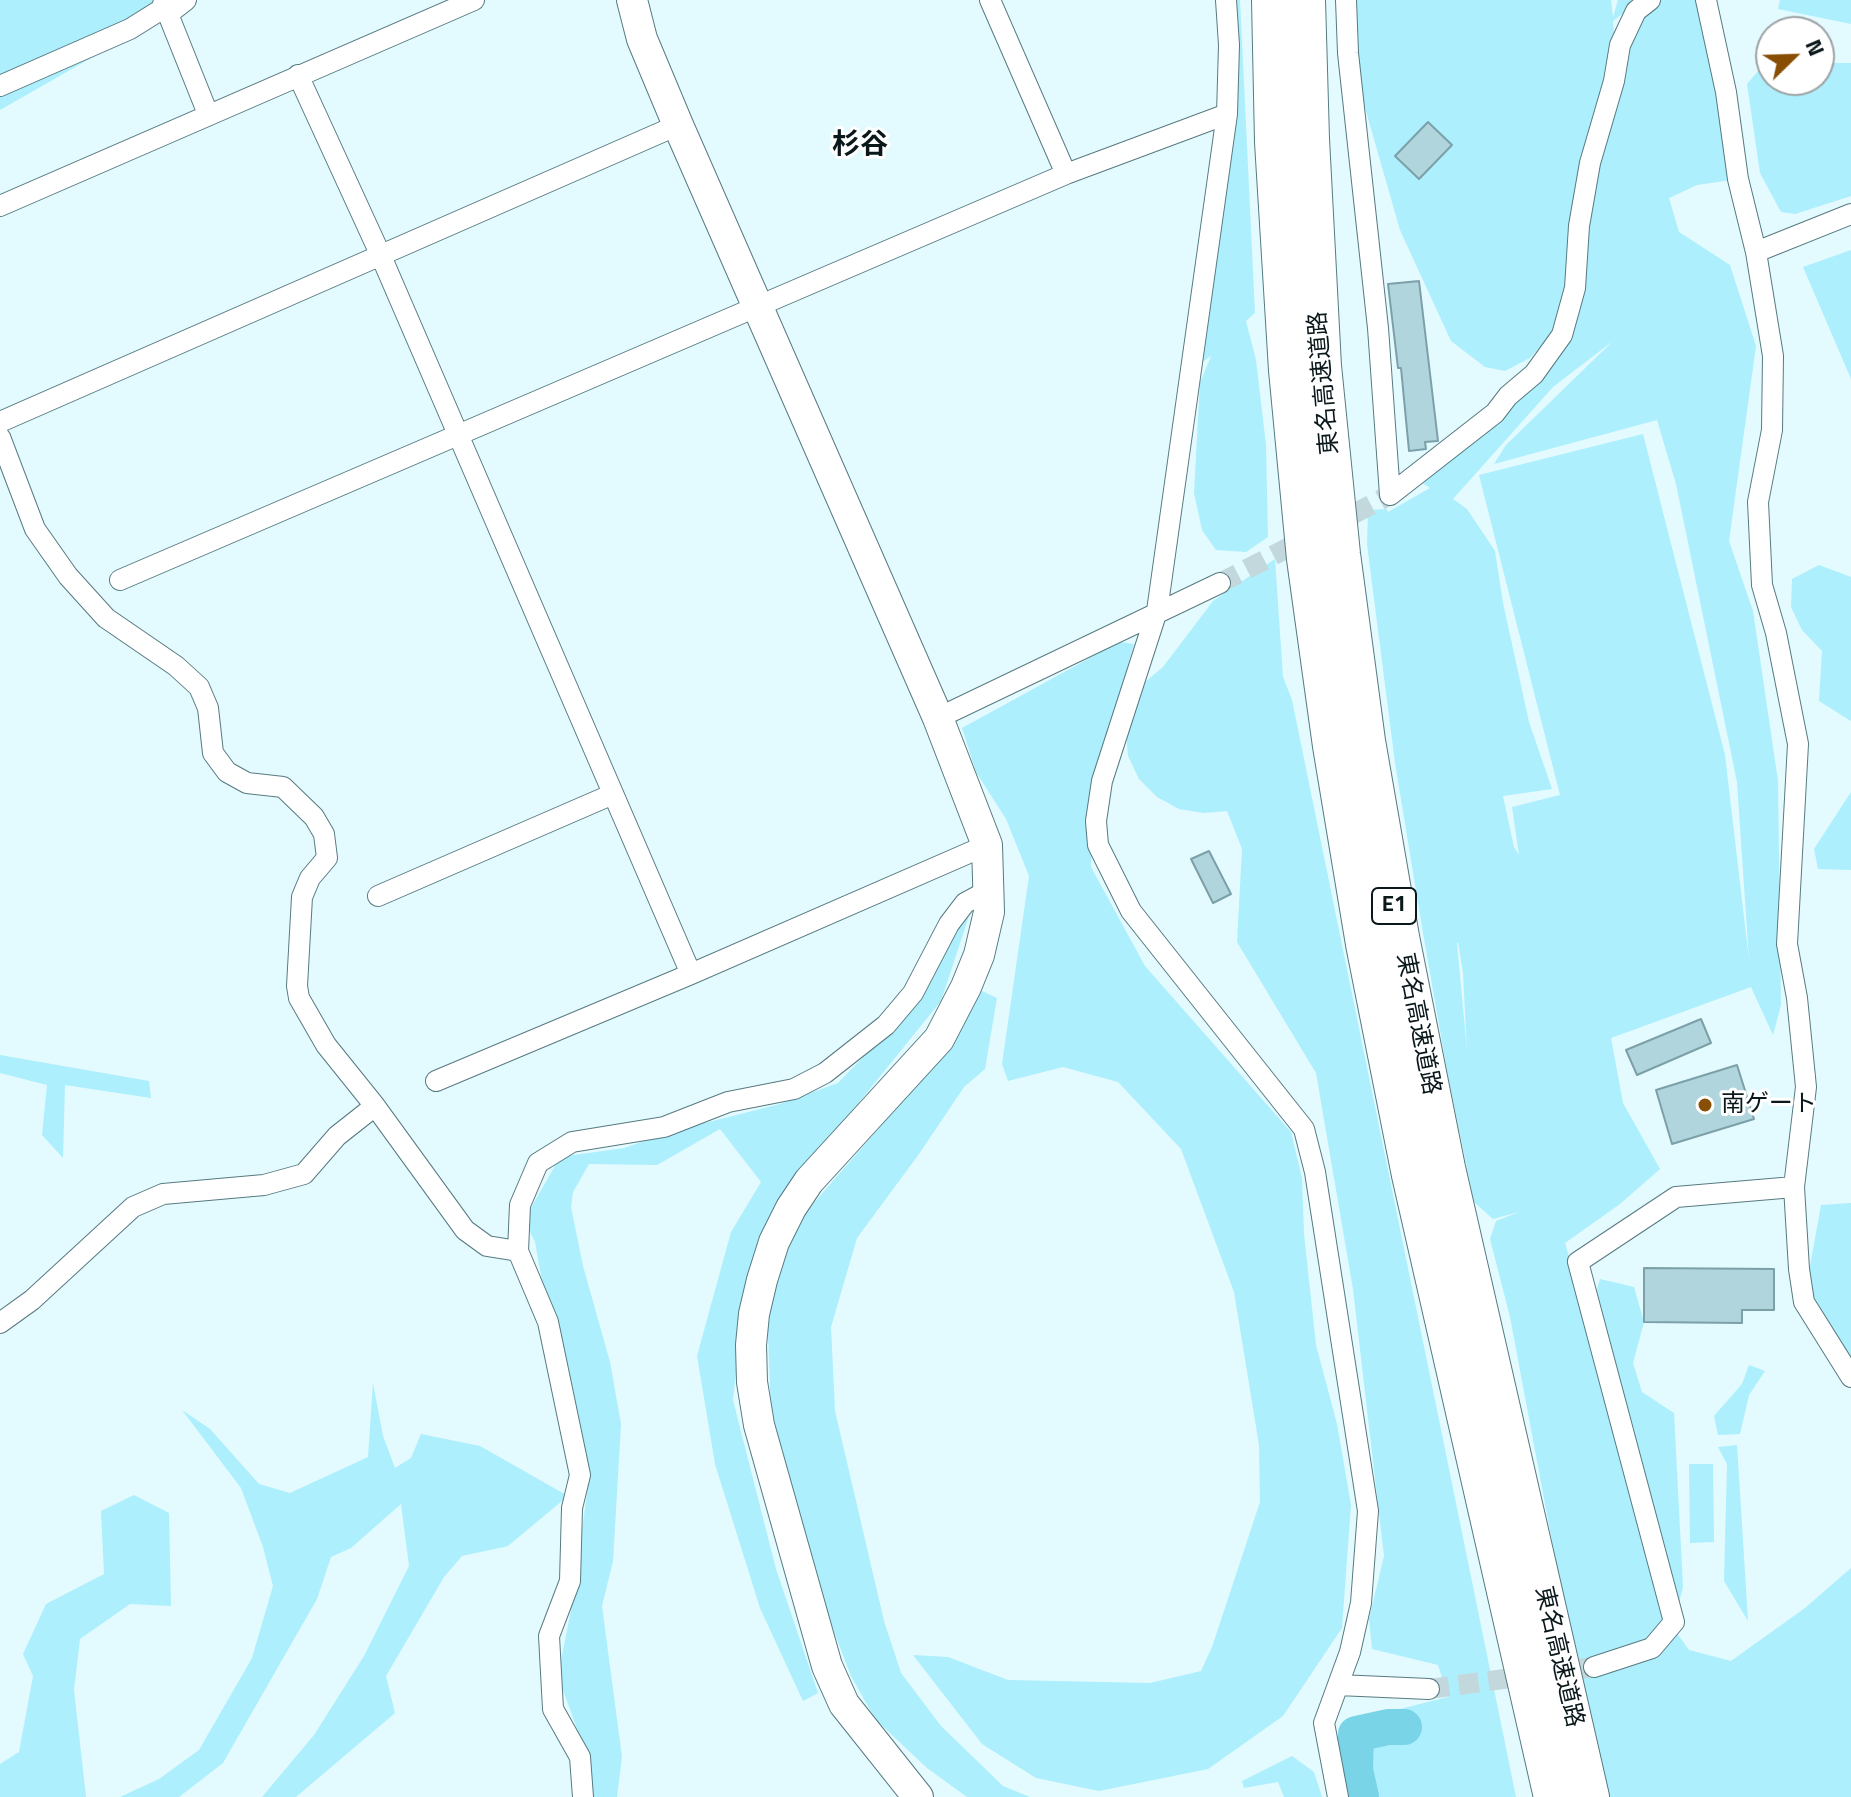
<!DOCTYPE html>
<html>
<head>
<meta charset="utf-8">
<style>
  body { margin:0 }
  #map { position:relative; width:1851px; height:1797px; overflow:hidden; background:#e3faff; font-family:"Titillium Web",sans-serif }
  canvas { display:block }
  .north { position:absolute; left:1755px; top:16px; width:80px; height:80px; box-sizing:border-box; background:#fff; border:2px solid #9da3a4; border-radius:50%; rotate:67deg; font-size:22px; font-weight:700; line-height:32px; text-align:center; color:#0a181b }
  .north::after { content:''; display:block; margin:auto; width:28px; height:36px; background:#884e04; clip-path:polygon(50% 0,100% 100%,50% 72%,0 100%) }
</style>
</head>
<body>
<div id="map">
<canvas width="1851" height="1797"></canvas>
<div class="north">N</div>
</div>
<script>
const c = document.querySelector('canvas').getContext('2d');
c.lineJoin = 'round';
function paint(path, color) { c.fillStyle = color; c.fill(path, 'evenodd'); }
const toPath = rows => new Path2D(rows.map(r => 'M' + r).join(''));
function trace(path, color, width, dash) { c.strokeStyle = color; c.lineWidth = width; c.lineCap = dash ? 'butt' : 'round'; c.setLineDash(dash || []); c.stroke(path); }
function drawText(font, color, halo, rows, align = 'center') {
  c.font = font + ' "Titillium Web","Noto Sans JP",sans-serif'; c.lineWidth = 6; c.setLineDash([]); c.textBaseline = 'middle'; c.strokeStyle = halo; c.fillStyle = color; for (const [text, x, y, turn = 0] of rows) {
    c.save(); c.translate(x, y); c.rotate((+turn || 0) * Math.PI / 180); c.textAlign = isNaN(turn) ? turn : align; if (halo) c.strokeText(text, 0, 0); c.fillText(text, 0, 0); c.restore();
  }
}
paint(toPath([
  [0,0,170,0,168,14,0,110],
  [1235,0,1240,0,1255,313,1246,321,1256,360,1266,445,1268,537,1246,552,1216,550,1202,530,1194,493,1200,383,1211,356,1198,365,1218,206,1235,130],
  [1356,0,1611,0,1613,17,1618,0,1640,0,1613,21,1615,52,1629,23,1658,0,1705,0,1738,179,1697,185,1669,198,1679,232,1730,265,1756,346,1729,541,1753,611,1778,781,1781,1005,1773,1035,1751,987,1611,1038,1623,1103,1660,1169,1620,1204,1565,1243,1572,1267,1595,1296,1600,1279,1634,1287,1644,1322,1633,1363,1642,1392,1674,1413,1683,1587,1674,1622,1666,1618,1689,1650,1731,1661,1805,1608,1851,1568,1851,1797,1600,1797,1510,1317,1490,1239,1496,1221,1519,1212,1493,1219,1474,1202,1448,1076,1423,933,1395,763,1367,544,1368,510,1387,509,1388,512,1430,488,1417,479,1532,366,1538,349,1530,358,1505,371,1485,367,1451,341,1400,230,1353,66],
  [1613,341,1506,445,1494,464,1657,420,1676,484,1737,782,1749,960,1725,755,1643,434,1479,475,1560,795,1512,807,1519,855,1514,847,1503,796,1552,789,1529,722,1503,603,1495,551,1467,509,1453,499,1553,387],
  [1458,942,1463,973,1467,1051,1457,943],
  [1780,0,1851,0,1851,24,1778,9],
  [1769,58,1771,80,1819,80,1819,63,1851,63,1851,196,1795,214,1781,212,1760,173,1747,84],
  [1851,250,1851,379,1803,267],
  [1275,559,1283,677,1292,700,1516,1797,1350,1797,1342,1764,1344,1723,1448,1697,1438,1665,1372,1649,1369,1619,1384,1556,1353,1289,1316,1073,1237,942,1242,849,1227,811,1204,813,1179,809,1157,797,1139,779,1128,756,1126,730,1144,683,1163,667,1213,601],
  [1819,565,1851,577,1851,721,1819,701,1822,651,1802,630,1791,607,1792,579],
  [1119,642,1134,644,1095,780,1091,867,1145,966,1291,1132,1302,1178,1304,1234,1316,1345,1337,1424,1351,1505,1342,1628,1283,1716,1208,1769,1099,1791,1036,1778,982,1744,913,1655,948,1657,1008,1680,1150,1683,1201,1671,1212,1647,1260,1502,1259,1445,1234,1292,1181,1149,1118,1082,1063,1067,1008,1081,1002,1064,1029,876,1006,819,976,772,962,728],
  [1851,792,1851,870,1818,869,1814,849],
  [969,916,941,1001,784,1195,741,1325,733,1400,776,1569,818,1693,803,1701,760,1608,715,1464,697,1356,731,1232,761,1182,720,1129,657,1165,589,1164,573,1192,571,1207,583,1266,610,1362,621,1424,613,1561,602,1606,622,1757,617,1797,593,1797,590,1765,558,1676,571,1610,590,1472,561,1332,542,1281,535,1242,524,1220,560,1157,624,1148,677,1130,780,1104,838,1083,914,1005,955,932],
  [982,991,997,998,985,1069,964,1087,919,1154,857,1238,831,1327,835,1411,884,1621,901,1673,941,1726,1003,1786,1030,1797,967,1797,927,1768,875,1719,851,1676,828,1616,771,1415,767,1307,792,1228,949,1048],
  [0,1055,149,1081,151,1098,65,1085,63,1158,42,1135,47,1085,0,1073],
  [1851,1203,1851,1362,1804,1300,1821,1205],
  [1749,1365,1765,1371,1749,1395,1740,1434,1718,1435,1714,1416,1742,1384],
  [373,1383,383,1436,395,1468,411,1458,421,1434,480,1446,568,1496,508,1546,462,1556,444,1577,386,1676,395,1713,296,1797,262,1797,314,1735,364,1656,409,1566,401,1504,351,1548,331,1557,317,1599,223,1763,179,1797,120,1797,159,1779,199,1750,252,1658,273,1586,263,1547,241,1488,182,1410,210,1429,259,1484,290,1493,368,1457],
  [1737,1445,1748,1621,1724,1581,1727,1464,1718,1447],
  [1689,1464,1713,1464,1714,1542,1690,1543],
  [134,1495,169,1513,171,1606,130,1604,80,1639,74,1690,86,1797,0,1797,0,1764,19,1752,33,1676,23,1654,46,1604,104,1574,101,1511],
  [1292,1756,1314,1772,1322,1797,1284,1797,1278,1782,1244,1788,1242,1781]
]), '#adeffd');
trace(toPath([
  [1361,1797,1355,1770,1356,1734,1388,1727,1404,1727]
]), '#7ad4e7', 36);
const building = toPath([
  [1428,122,1452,145,1419,179,1395,156,1428,122],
  [1419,281,1438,441,1425,442,1426,449,1409,451,1401,368,1398,368,1388,284,1419,281],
  [1209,851,1231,894,1213,903,1191,859,1209,851],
  [1701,1019,1711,1043,1637,1075,1626,1050,1701,1019],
  [1737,1065,1754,1119,1672,1144,1656,1090,1737,1065],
  [1644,1268,1774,1269,1774,1310,1742,1310,1742,1323,1644,1322,1644,1268]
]);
paint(building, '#b0d5dd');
trace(building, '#7ca0a8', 2);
trace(toPath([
  [1220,583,1390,495],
  [1429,1689,1594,1667]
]), '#c2d8dd', 20, [20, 10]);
const street = toPath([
  [186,0,168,14,208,114],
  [990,0,1066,174],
  [1226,0,1229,45,1227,114,1157,611,1102,781,1096,821,1098,845,1131,911,1304,1129,1315,1172,1368,1511,1361,1603,1350,1652,1324,1723,1338,1797],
  [1346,0,1348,53,1378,328,1390,495],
  [1706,0,1726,92,1738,179,1756,252,1773,356,1772,430,1758,502,1762,585,1776,633,1798,744,1787,944,1797,998,1806,1087,1794,1187,1799,1269,1804,1302,1851,1377],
  [298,75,381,256,691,974],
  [0,86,130,29,162,9,164,0],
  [0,206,474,0],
  [1756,252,1851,214],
  [0,422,678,125],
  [0,437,35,529,68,576,106,618,176,666,199,687,208,708,213,753,227,772,247,783,283,787,314,817,324,834,327,858,310,878,302,897,297,986,299,998,326,1045,375,1106,465,1230,487,1246,518,1251],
  [1390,495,1495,413,1508,396,1534,374,1562,335,1575,288,1579,226,1590,163,1614,81,1620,45,1636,11,1650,0],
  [120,580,1066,174,1227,114],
  [938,718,1220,583],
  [378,896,613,794],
  [436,1081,691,974,987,845],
  [0,1323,32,1300,133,1207,163,1194,264,1185,304,1174,337,1136,375,1106],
  [1594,1667,1652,1648,1674,1622,1578,1262,1676,1197,1794,1187],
  [1338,1685,1429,1689],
  [583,1797,580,1757,553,1709,549,1636,570,1581,572,1508,580,1475,548,1322,518,1251,520,1205,538,1163,572,1142,664,1127,728,1102,794,1089,825,1073,886,1025,913,993,949,924,965,903,989,890]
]);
const secondary = toPath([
  [632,0,642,39,678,125,938,718,987,845,989,912,979,955,966,987,939,1039,809,1181,791,1208,774,1242,762,1280,754,1314,751,1345,752,1382,759,1425,827,1666,844,1704,918,1797]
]);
const highway = toPath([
  [1271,0,1274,142,1288,370,1306,559,1332,746,1365,944,1411,1175,1553,1797],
  [1306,0,1310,139,1322,366,1341,554,1366,741,1400,937,1446,1168,1590,1797]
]);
trace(street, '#577a81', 22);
trace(secondary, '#577a81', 32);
trace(highway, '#577a81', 40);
trace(street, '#fff', 20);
trace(secondary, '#fff', 30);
trace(highway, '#fff', 38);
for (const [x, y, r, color] of [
  [1705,1105,8,"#884e04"]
]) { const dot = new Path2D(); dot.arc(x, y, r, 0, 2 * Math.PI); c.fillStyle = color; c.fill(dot); trace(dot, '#fff', 3); }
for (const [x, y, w] of [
  [1394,906,44]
]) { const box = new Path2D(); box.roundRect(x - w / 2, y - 18, w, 36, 6); c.fillStyle = '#fff'; c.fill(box); trace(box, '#0a181b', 2); }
drawText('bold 22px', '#0a181b', null, [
  ["E1",1394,906]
]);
drawText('24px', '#0a181b', '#fff', [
  ["東名高速道路",1325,383,-95],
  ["東名高速道路",1417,1024,79],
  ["東名高速道路",1558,1657,77]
]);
drawText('24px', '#0a181b', '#fff', [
  ["南ゲート",1721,1105]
], 'left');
drawText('bold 28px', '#0a181b', '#fff', [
  ["杉谷",860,146]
]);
</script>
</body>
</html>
